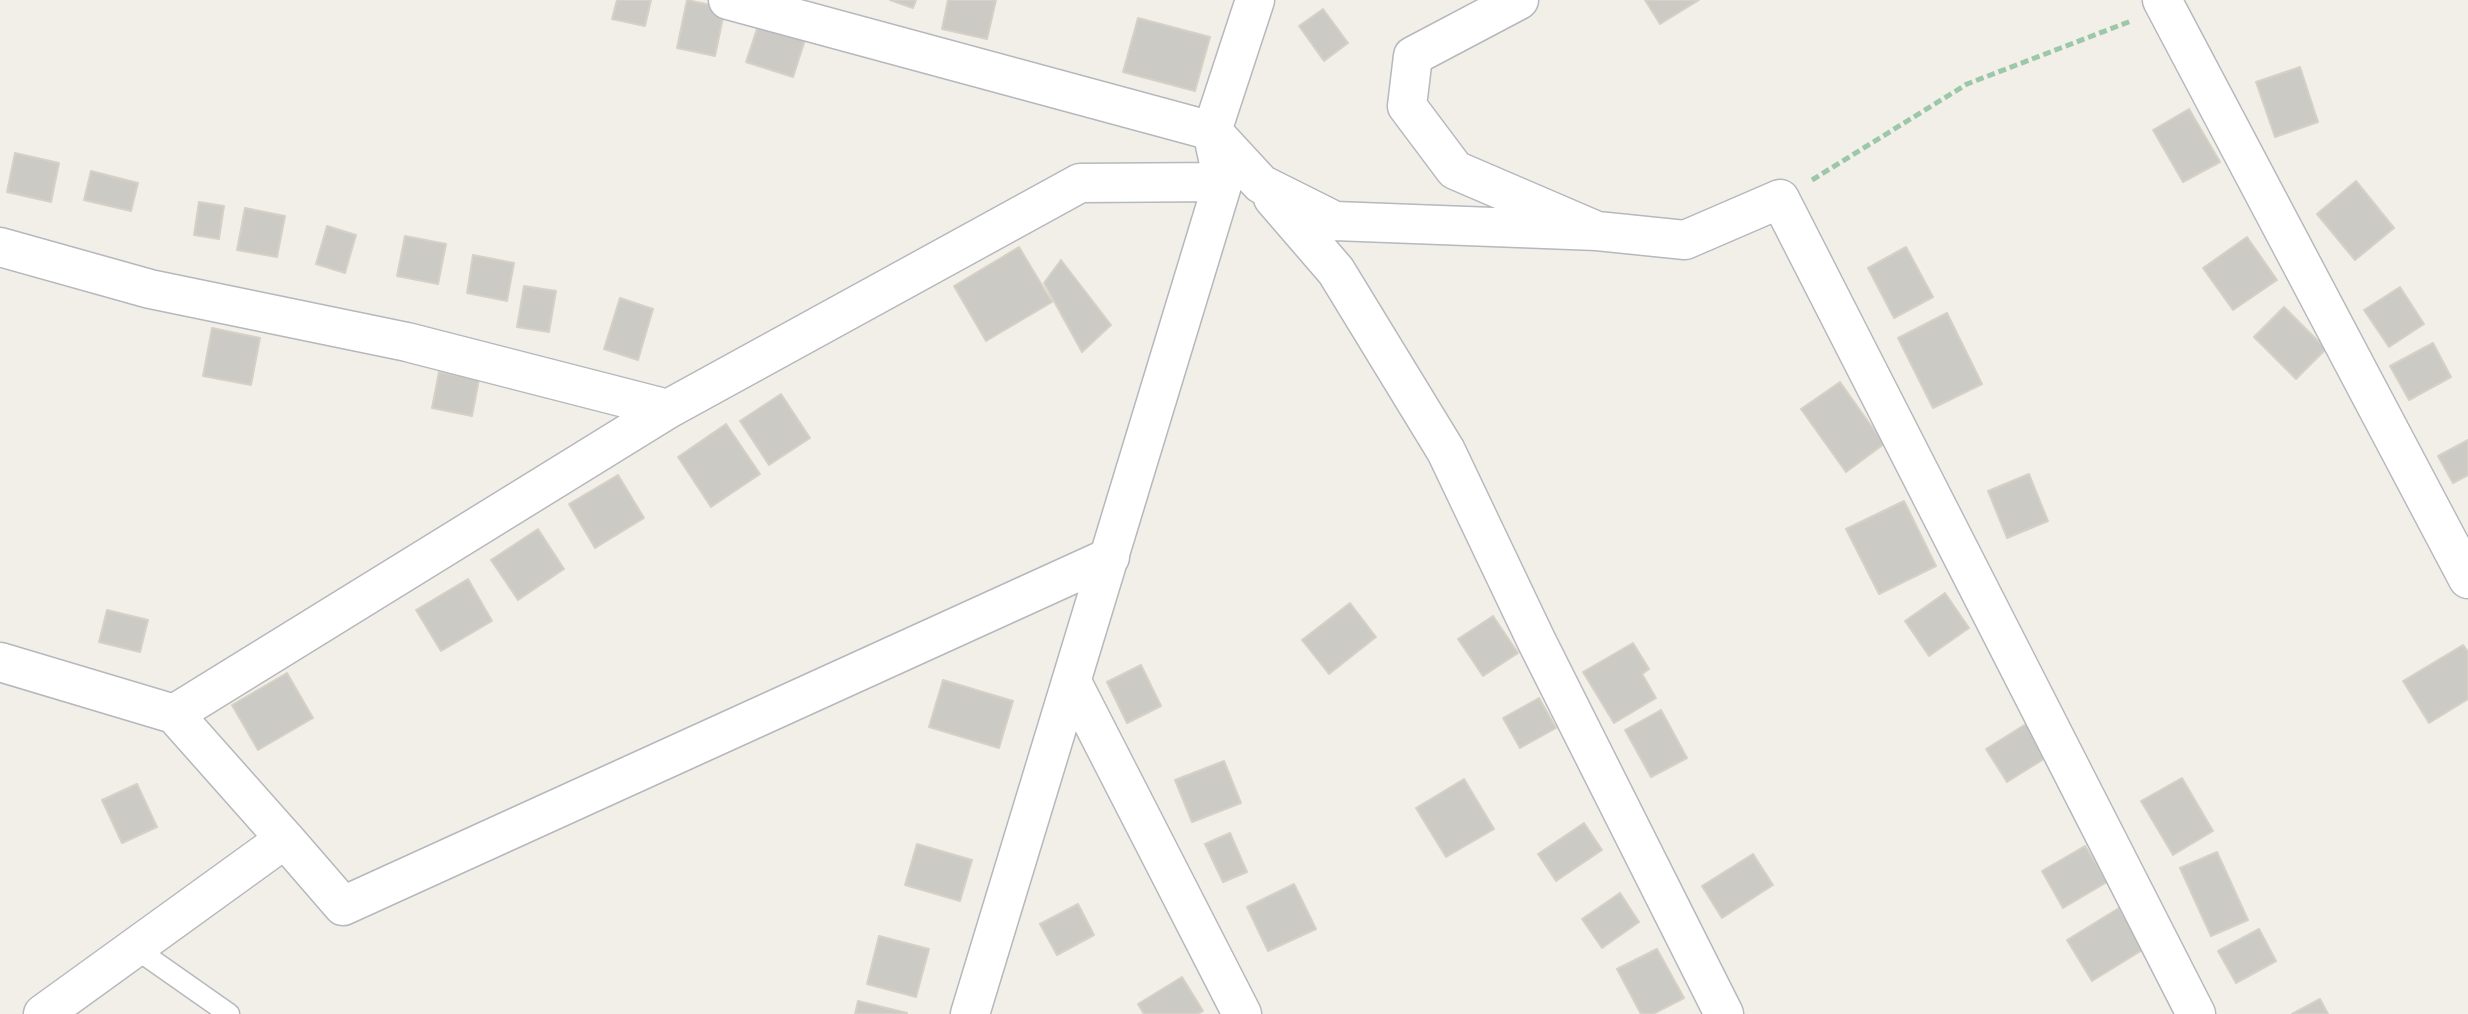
<!DOCTYPE html>
<html>
<head>
<meta charset="utf-8">
<style>
  body { margin:0 }
  canvas { display:block; background:#f1efe8 }
</style>
</head>
<body>
<canvas width="2468" height="1014"></canvas>
<script>
const c = document.querySelector('canvas').getContext('2d');
c.lineJoin = 'round';
function paint(path, color) { c.fillStyle = color; c.fill(path, 'evenodd'); }
const toPath = rows => new Path2D(rows.map(r => 'M' + r).join(''));
function trace(path, color, width, dash) { c.strokeStyle = color; c.lineWidth = width; c.lineCap = dash ? 'butt' : 'round'; c.setLineDash(dash || []); c.stroke(path); }
const building = toPath([
  [617,0,651,0,645,26,612,19,617,0],
  [687,0,725,8,715,56,677,48,687,0],
  [890,0,916,0,913,8,890,0],
  [948,0,996,0,987,39,942,29,948,0],
  [1645,0,1699,0,1660,24,1645,0],
  [1323,9,1348,43,1324,61,1299,26,1323,9],
  [1138,18,1210,37,1195,91,1123,72,1138,18],
  [758,26,805,40,793,77,746,62,758,26],
  [2300,67,2318,122,2275,137,2256,82,2300,67],
  [2189,109,2220,162,2183,182,2153,130,2189,109],
  [15,153,59,163,51,202,7,192,15,153],
  [91,171,138,183,131,211,84,200,91,171],
  [2356,181,2394,228,2355,260,2317,214,2356,181],
  [199,202,224,206,219,239,194,235,199,202],
  [245,208,285,216,277,257,237,250,245,208],
  [327,226,356,235,345,273,316,264,327,226],
  [405,236,446,244,438,284,397,276,405,236],
  [2247,237,2277,280,2233,310,2203,268,2247,237],
  [1019,247,1052,302,986,341,954,286,1019,247],
  [1906,247,1933,297,1894,318,1868,268,1906,247],
  [473,255,514,263,507,301,467,293,473,255],
  [1061,260,1111,325,1082,352,1044,283,1061,260],
  [524,286,556,291,549,332,517,327,524,286],
  [2400,287,2424,324,2389,347,2364,310,2400,287],
  [620,298,653,309,638,360,604,349,620,298],
  [2284,307,2326,349,2296,379,2254,337,2284,307],
  [1947,313,1982,384,1933,408,1898,338,1947,313],
  [212,328,260,338,251,385,203,376,212,328],
  [2433,343,2451,377,2409,400,2390,366,2433,343],
  [439,372,479,379,472,416,432,408,439,372],
  [1840,382,1884,444,1846,472,1801,409,1840,382],
  [781,394,810,438,769,465,740,421,781,394],
  [726,424,760,474,711,507,678,457,726,424],
  [2468,440,2468,475,2453,483,2438,456,2468,440],
  [2029,474,2048,521,2007,538,1988,491,2029,474],
  [618,475,644,518,595,548,569,504,618,475],
  [1904,501,1936,566,1879,594,1846,529,1904,501],
  [538,529,564,569,518,600,491,560,538,529],
  [468,579,492,621,441,651,416,610,468,579],
  [1945,593,1969,628,1929,656,1905,621,1945,593],
  [1350,603,1376,637,1329,674,1302,640,1350,603],
  [107,610,148,620,140,652,99,642,107,610],
  [1493,616,1518,653,1483,676,1458,639,1493,616],
  [1633,643,1649,669,1642,674,1656,698,1614,723,1583,672,1633,643],
  [2463,645,2468,652,2468,699,2429,723,2403,681,2463,645],
  [1141,665,1161,706,1127,723,1107,682,1141,665],
  [287,673,313,718,258,750,232,705,287,673],
  [943,680,1013,701,999,748,929,727,943,680],
  [1539,698,1556,728,1520,748,1503,718,1539,698],
  [1661,710,1687,758,1651,777,1625,730,1661,710],
  [2026,724,2047,757,2007,782,1986,749,2026,724],
  [1224,761,1241,803,1192,822,1175,780,1224,761],
  [2182,778,2213,831,2173,855,2141,801,2182,778],
  [1464,779,1494,829,1446,857,1416,808,1464,779],
  [137,784,157,827,122,843,102,800,137,784],
  [1584,823,1602,850,1556,881,1538,854,1584,823],
  [1230,833,1247,872,1223,882,1205,844,1230,833],
  [917,844,972,860,960,901,905,885,917,844],
  [2085,846,2107,882,2063,908,2042,871,2085,846],
  [2217,852,2248,920,2211,936,2180,868,2217,852],
  [1753,854,1773,885,1722,918,1702,886,1753,854],
  [1294,884,1316,929,1268,951,1247,907,1294,884],
  [1620,893,1639,922,1602,948,1582,919,1620,893],
  [1078,904,1094,935,1057,955,1040,924,1078,904],
  [2119,908,2144,949,2092,981,2067,940,2119,908],
  [2259,929,2276,961,2236,983,2218,951,2259,929],
  [879,936,929,949,916,997,867,984,879,936],
  [1657,949,1684,998,1653,1014,1641,1014,1617,969,1657,949],
  [1182,977,1203,1011,1197,1014,1144,1014,1138,1004,1182,977],
  [2320,999,2328,1014,2292,1014,2320,999],
  [858,1001,907,1013,906,1014,855,1014,858,1001]
]);
paint(building, '#cccac5');
trace(building, '#d6d1c6', 2);
const lane = toPath([
  [135,948,229,1014]
]);
const street = toPath([
  [728,0,1212,131,1261,184,1335,221,1597,231,1455,170,1407,106,1413,56,1519,0],
  [2162,0,2468,579],
  [1273,198,1336,271,1446,451,1536,640,1724,1014],
  [1597,231,1685,240,1780,199,2196,1014],
  [0,247,150,289,407,342,668,409],
  [0,662,174,714,285,839,43,1014],
  [1072,682,1242,1014],
  [174,714,668,409,1080,183,1223,182],
  [285,839,343,906,1110,557],
  [970,1014,1223,182,1212,131,1255,0]
]);
trace(lane, '#b5b8bc', 23);
trace(street, '#b5b8bc', 41);
trace(toPath([
  [1812,180,1967,84,2131,21]
]), '#9cc7a9', 5, [8, 4]);
trace(lane, '#fff', 20);
trace(street, '#fff', 38);
</script>
</body>
</html>
